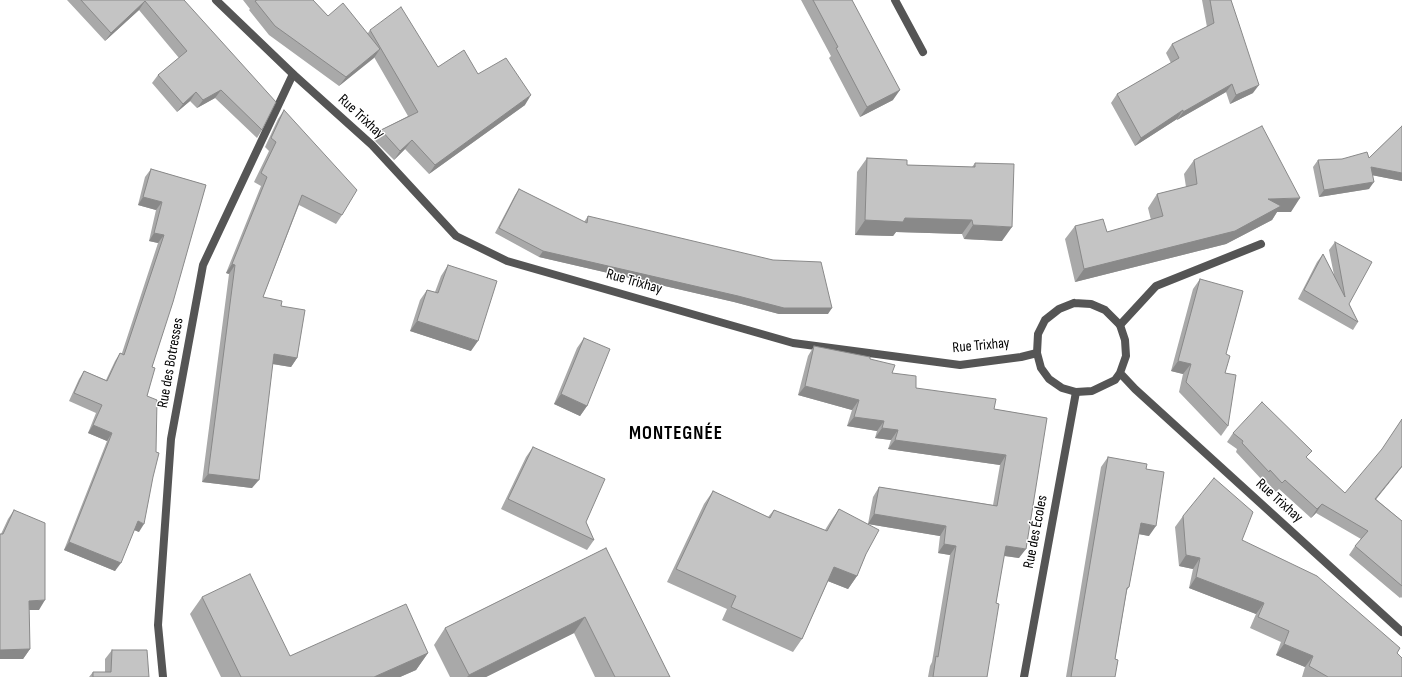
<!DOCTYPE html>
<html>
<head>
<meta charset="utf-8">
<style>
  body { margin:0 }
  canvas { display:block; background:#fff }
</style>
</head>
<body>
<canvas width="1402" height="677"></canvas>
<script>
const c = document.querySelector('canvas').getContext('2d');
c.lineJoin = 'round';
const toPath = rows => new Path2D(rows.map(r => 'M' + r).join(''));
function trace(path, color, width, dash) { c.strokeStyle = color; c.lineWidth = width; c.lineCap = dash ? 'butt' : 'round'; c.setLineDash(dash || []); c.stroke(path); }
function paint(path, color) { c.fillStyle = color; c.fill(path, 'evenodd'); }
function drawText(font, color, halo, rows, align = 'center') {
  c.font = font + ' "Sofia Sans Condensed",sans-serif'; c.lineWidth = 3; c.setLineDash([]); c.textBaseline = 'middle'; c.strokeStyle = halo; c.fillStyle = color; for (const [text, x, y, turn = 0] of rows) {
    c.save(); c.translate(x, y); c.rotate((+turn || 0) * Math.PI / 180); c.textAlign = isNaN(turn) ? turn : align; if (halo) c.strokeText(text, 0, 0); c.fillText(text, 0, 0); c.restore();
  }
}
trace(toPath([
  [895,0,923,52],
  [1120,325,1156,286,1261,244],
  [163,677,158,625,171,439,203,265,293,74],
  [1024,677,1076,392]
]), '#555', 8);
trace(toPath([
  [216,0,293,74,372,145,456,236,507,261,793,343,960,365,1021,357,1037,353],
  [1074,303,1091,304,1105,310,1120,325,1125,340,1126,356,1120,373,1115,380,1092,391,1076,392,1062,388,1049,379,1041,368,1037,353,1038,334,1045,320,1059,309,1074,303],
  [1120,373,1135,389,1402,632]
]), '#555', 8);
paint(toPath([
  [67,0,184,0,262,130,257,138,215,98,197,108,190,101,177,112,152,83,158,75,179,58,139,10,105,41],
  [243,0,313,0,328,16,368,33,370,30,438,67,478,74,525,105,429,174,405,149,394,160,374,140,381,130,408,116,374,57,339,86,269,35,249,10,250,9],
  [801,0,852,0,893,100,860,117,829,58,831,56],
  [1202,0,1231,0,1253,93,1230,104,1226,92,1177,120,1177,119,1135,146,1111,103,1117,94,1171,63,1166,53,1172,44,1207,27],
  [284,110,342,215,336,224,299,205,263,297,281,306,297,358,291,367,272,364,252,488,202,482,229,274,226,273,261,186,254,182,269,151,265,147,278,119],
  [1402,126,1402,181,1372,175,1369,189,1319,197,1313,167,1318,160,1369,158],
  [867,158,907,165,972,167,975,163,1002,241,964,239,962,234,896,232,893,236,855,235,857,172],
  [1194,160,1291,212,1277,212,1272,220,1226,244,1075,282,1065,239,1075,226,1107,232,1151,220,1148,208,1157,194,1186,187,1184,174],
  [151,169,206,185,152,367,147,396,139,532,134,530,115,571,64,550,107,441,88,433,96,413,69,401,79,379,84,371,106,380,115,361,120,353,122,353,158,243,149,241,156,210,138,205,145,177],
  [519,189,584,222,588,216,828,314,779,314,734,302,539,257,495,233,515,195],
  [1335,242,1349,304,1358,322,1353,330,1298,299,1317,262,1323,254,1334,275,1329,250],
  [448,265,471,351,410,331,420,300,427,290,435,292,441,276],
  [1200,279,1226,354,1225,373,1228,426,1221,436,1179,392,1183,374,1171,371,1193,289],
  [584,338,587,406,580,416,554,404,577,348],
  [814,346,870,359,916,388,994,409,1047,418,1019,558,1004,556,996,603,987,677,928,677,930,666,932,662,950,555,938,553,940,536,868,524,873,497,879,487,993,505,1000,465,888,449,891,440,875,438,877,431,847,426,852,410,798,395,808,356],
  [1233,433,1307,458,1345,493,1376,499,1402,521,1402,598,1401,597,1400,598,1349,555,1355,546,1361,539,1316,513,1311,518,1279,489,1276,492,1264,479,1263,481,1236,452,1237,449,1227,442],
  [533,447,586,522,594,540,587,550,501,509,526,457],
  [1108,457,1146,469,1149,536,1139,534,1129,587,1127,590,1115,659,1115,677,1066,677,1101,467],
  [713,491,768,517,774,510,825,530,830,522,839,509,866,554,857,576,848,589,828,581,802,639,793,652,722,620,727,609,667,582,704,504],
  [14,510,39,610,29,610,30,649,23,659,0,659,0,534,1,534,8,519],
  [1183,516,1242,540,1397,653,1402,677,1302,677,1305,667,1276,655,1281,642,1250,628,1256,614,1189,588,1193,569,1179,566,1175,527],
  [606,548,670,677,595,677,574,633,486,677,450,677,434,645,445,628],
  [202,597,290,656,428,653,416,670,400,677,221,677,190,614],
  [112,650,149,677,89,677,93,672,105,672,105,659]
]), '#a9a9a9');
paint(toPath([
  [145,1,139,10,105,41,111,33],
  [380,49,374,58,339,86,346,77],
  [1232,84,1226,92,1177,120,1183,112],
  [1259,85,1253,93,1230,104,1236,95],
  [221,90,215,98,197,108,203,100],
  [900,90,893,100,860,117,867,107],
  [196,92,190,101,177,112,183,104],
  [531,95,525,105,429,174,435,165],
  [1183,110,1177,119,1135,146,1141,138],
  [412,140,405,149,394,160,400,151],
  [1371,167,1402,173,1402,181,1366,174],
  [1374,182,1369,189,1319,197,1324,190],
  [143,197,162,202,156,210,138,205],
  [1300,198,1291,212,1277,212,1272,220,1226,244,1075,282,1084,269,1268,199],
  [905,218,972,220,962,234,896,232,893,236,855,235,865,220],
  [973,225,1012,227,1002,241,964,239],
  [154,233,164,235,158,243,149,241],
  [543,251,832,308,828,314,779,314,734,302,539,257],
  [232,264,235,265,229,274,226,273],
  [417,321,478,341,471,351,410,331],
  [274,354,297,358,291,367,267,363],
  [1178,361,1191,364,1183,374,1171,371],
  [805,386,859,400,852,410,798,395],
  [561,394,587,406,580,416,554,404],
  [854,417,884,421,877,431,847,426],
  [93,425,112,433,107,441,88,433],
  [882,428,898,430,891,440,875,438],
  [895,440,1006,455,1000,465,888,449],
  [1402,466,1402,467,1369,508,1375,499],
  [208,474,259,480,252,488,202,482],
  [1322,504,1316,513,1311,518,1317,509],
  [874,514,946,526,940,536,868,524],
  [138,521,144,524,139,532,132,529],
  [1141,523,1156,526,1149,536,1133,533],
  [69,542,121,563,115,571,64,550],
  [944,544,956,546,950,555,938,553],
  [1006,546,1026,549,1019,558,999,555],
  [1186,555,1200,558,1193,569,1179,566],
  [834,567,857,576,848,589,825,580],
  [1196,577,1264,603,1256,614,1189,588],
  [45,600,39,610,23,610,29,601],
  [585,617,574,633,486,677,467,677,469,675],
  [1284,644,1313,656,1305,667,1276,655],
  [30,649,23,659,0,659,0,650],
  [428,653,416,670,400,677,374,677]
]), '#898989');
const building = toPath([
  [81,0,184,0,276,102,262,130,221,90,203,100,196,92,183,104,158,75,187,51,145,1,111,33,81,0],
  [257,0,313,0,328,16,343,3,380,49,346,77,275,26,255,1,257,0],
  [813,0,852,0,900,90,867,107,836,48,838,47,813,0],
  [1210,0,1231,0,1238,21,1259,85,1236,95,1232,84,1183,112,1183,110,1141,138,1117,94,1179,58,1172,44,1214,23,1210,0],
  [401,7,438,67,464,50,478,74,506,58,531,95,435,165,412,140,400,151,381,130,418,112,370,30,401,7],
  [284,110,357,190,342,215,302,195,263,297,282,301,281,306,305,310,297,358,274,354,259,480,208,474,235,265,232,264,267,177,261,173,276,142,271,138,284,110],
  [1262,126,1300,198,1268,199,1281,206,1235,231,1084,269,1075,226,1103,219,1107,232,1163,216,1157,194,1197,184,1194,160,1262,126],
  [1402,126,1402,173,1371,167,1374,182,1324,190,1318,160,1342,159,1367,152,1369,158,1402,126],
  [867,158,907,160,907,165,975,167,975,163,1014,164,1012,227,973,225,972,220,905,218,903,222,865,220,867,158],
  [151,169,206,185,173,302,152,367,155,368,147,396,157,400,156,452,159,453,153,477,144,524,138,521,121,563,69,542,112,433,93,425,102,405,74,393,84,371,107,381,120,353,124,355,164,235,154,233,162,202,143,197,151,169],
  [519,189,587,223,588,216,773,260,821,262,832,308,784,308,738,296,543,251,499,228,519,189],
  [1335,242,1372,262,1349,304,1358,322,1304,290,1323,254,1345,297,1335,242],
  [448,265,497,281,478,341,417,321,427,290,438,293,448,265],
  [1200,279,1243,291,1226,354,1230,356,1225,373,1236,375,1228,426,1186,382,1191,364,1178,361,1200,279],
  [584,338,610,349,587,406,561,394,584,338],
  [814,346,870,357,870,359,895,365,892,373,916,376,916,388,996,399,994,409,1047,418,1026,549,1006,546,996,603,999,604,987,677,933,677,936,656,938,657,956,546,944,544,946,526,874,514,879,487,997,506,1006,455,895,440,898,430,882,428,884,421,854,417,859,400,805,386,814,346],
  [1262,402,1312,451,1306,457,1345,493,1382,449,1402,419,1402,466,1375,499,1402,521,1402,586,1355,546,1368,531,1322,504,1317,509,1285,480,1282,483,1270,470,1269,472,1242,443,1243,441,1233,433,1262,402],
  [533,447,605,479,586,522,594,540,508,499,533,447],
  [1108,457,1147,464,1146,469,1164,472,1156,526,1141,523,1129,587,1127,588,1115,659,1118,660,1115,677,1071,677,1108,457],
  [1214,478,1253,512,1242,540,1317,576,1400,648,1397,653,1402,658,1402,677,1328,677,1309,666,1313,656,1284,644,1289,631,1258,617,1264,603,1196,577,1200,558,1186,555,1183,516,1214,478],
  [713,491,770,518,774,510,827,531,839,509,879,530,866,554,857,576,834,567,802,639,731,607,736,596,676,569,713,491],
  [14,510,45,523,45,600,29,601,30,649,0,650,0,534,3,534,14,510],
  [606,548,670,677,615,677,585,617,469,675,445,628,606,548],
  [250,574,290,656,406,604,428,653,374,677,241,677,202,597,250,574],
  [112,650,147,650,149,677,93,677,93,672,111,672,112,650]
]);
paint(building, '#c4c4c4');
trace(building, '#898989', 1);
drawText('15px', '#000', '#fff', [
  ["Rue Trixhay",361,117,43],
  ["Rue Trixhay",634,282,16],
  ["Rue Trixhay",981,346,-5],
  ["Rue des Botresses",171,363,-80],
  ["Rue Trixhay",1279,501,42],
  ["Rue des Écoles",1036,532,-79]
]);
c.letterSpacing = '1px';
drawText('bold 19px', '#000', '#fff', [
  ["MONTEGNÉE",676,434]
]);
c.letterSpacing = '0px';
</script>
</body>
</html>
